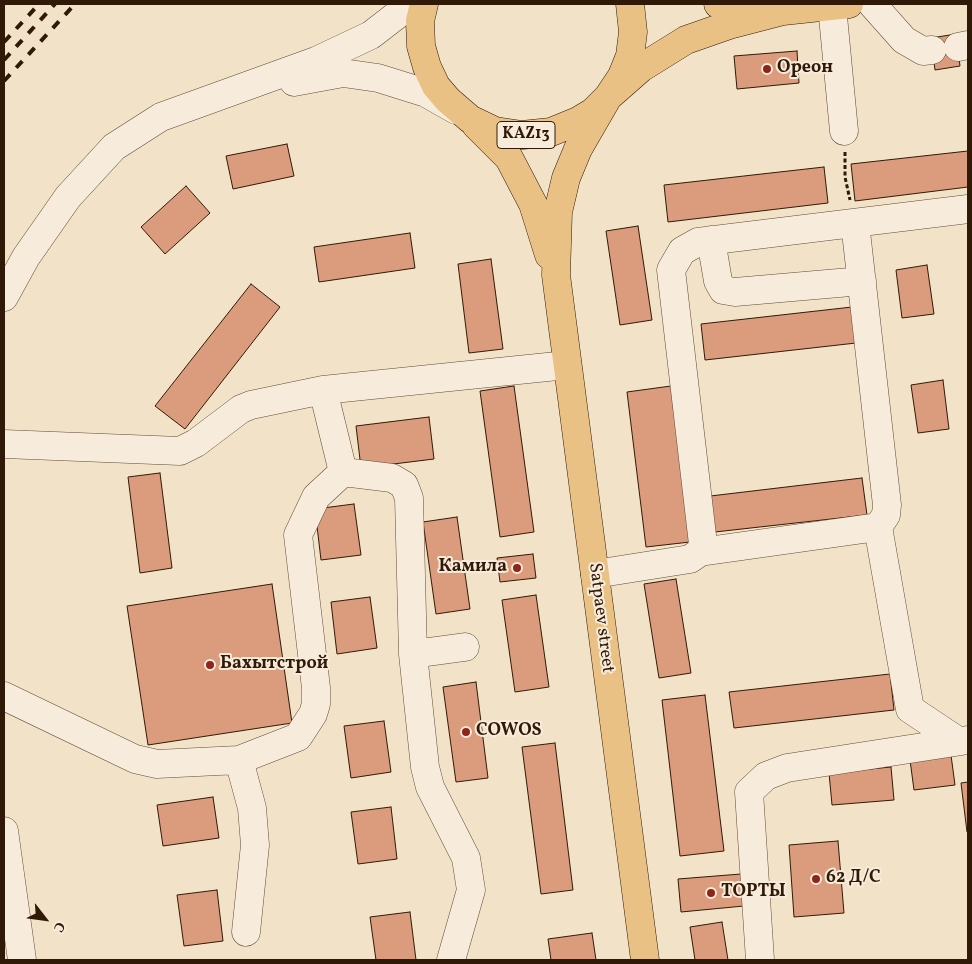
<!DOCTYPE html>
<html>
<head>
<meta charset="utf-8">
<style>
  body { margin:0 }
  #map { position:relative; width:972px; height:964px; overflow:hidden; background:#f2e2c7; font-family:Vollkorn,serif }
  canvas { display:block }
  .frame { position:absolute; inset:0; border:5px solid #301a07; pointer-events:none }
  .north { position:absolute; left:20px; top:894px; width:50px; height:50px; -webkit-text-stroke:4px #f7ecdb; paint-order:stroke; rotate:120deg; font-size:14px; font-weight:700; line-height:20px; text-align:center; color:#301a07 }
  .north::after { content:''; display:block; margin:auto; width:18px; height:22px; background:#301a07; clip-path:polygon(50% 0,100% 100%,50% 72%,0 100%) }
</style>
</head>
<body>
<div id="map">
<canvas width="972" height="964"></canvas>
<div class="frame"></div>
<div class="north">С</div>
</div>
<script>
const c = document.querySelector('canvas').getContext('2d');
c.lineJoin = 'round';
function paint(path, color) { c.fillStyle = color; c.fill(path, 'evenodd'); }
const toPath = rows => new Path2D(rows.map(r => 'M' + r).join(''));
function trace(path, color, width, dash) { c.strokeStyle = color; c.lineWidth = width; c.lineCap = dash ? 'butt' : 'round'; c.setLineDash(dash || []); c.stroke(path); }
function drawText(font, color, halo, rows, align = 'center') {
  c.font = font + ' Vollkorn,serif'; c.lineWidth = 4; c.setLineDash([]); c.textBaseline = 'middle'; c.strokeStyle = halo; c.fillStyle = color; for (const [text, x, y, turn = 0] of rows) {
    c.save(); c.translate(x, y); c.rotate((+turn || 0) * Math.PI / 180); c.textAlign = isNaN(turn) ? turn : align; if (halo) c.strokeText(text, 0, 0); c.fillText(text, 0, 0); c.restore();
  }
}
const building = toPath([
  [956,34,960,66,935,70,931,38,956,34],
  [797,51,799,83,737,89,734,56,797,51],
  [287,144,294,176,233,189,226,156,287,144],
  [968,151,968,187,855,201,851,164,968,151],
  [824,167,828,203,668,222,664,185,824,167],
  [186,186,210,213,165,254,141,227,186,186],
  [638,226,652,320,620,325,606,231,638,226],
  [410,233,415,268,319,282,314,247,410,233],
  [491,259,503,349,469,353,458,264,491,259],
  [927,265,934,314,902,318,896,270,927,265],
  [251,284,280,307,185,429,155,406,251,284],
  [861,306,865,342,705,360,701,324,861,306],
  [943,380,949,429,918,433,911,385,943,380],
  [514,386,534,532,500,537,480,391,514,386],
  [671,386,690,542,646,547,627,392,671,386],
  [429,417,434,459,361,468,356,426,429,417],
  [160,473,172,568,140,573,128,477,160,473],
  [862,478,867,515,706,533,702,497,862,478],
  [354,504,361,555,321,560,315,509,354,504],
  [457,517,470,609,436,614,423,522,457,517],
  [533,554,536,578,500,582,497,558,533,554],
  [676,579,691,673,659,678,644,584,676,579],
  [272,584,292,723,148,745,127,606,272,584],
  [536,595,549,687,515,692,502,600,536,595],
  [370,597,377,648,337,654,331,602,370,597],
  [890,674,894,710,734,728,729,692,890,674],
  [476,682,488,778,456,782,443,687,476,682],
  [705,695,724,851,680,856,662,700,705,695],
  [384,721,391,772,351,778,344,726,384,721],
  [555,743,573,890,541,894,522,747,555,743],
  [951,755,955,785,914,790,910,760,951,755],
  [891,767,894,800,832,805,829,773,891,767],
  [968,782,968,832,967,832,961,783,968,782],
  [213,797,219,838,163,846,157,805,213,797],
  [391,807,397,859,358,864,351,812,391,807],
  [838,841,844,913,794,917,789,845,838,841],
  [741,874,744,906,681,912,678,879,741,874],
  [217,890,223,941,184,946,177,895,217,890],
  [410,912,416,960,376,960,370,917,410,912],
  [722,922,728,960,695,960,690,927,722,922],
  [592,933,596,960,551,960,548,939,592,933]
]);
paint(building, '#db9b7d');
trace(building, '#301a07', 1);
const minor = toPath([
  [872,4,904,40,923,51,932,50],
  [832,6,844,131],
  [958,47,968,45],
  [294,82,343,73,378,78,426,93,456,110],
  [711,240,718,281,723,290,735,292,862,281],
  [4,297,26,257,68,197,114,147,161,117,316,61,371,35,402,11,408,4],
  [4,444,180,451,196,443,241,409,251,405,323,390,567,365],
  [343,472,392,478,404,485,409,498,413,654,425,767,430,787,466,858,471,890,451,960],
  [878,527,910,709,958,741],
  [700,552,878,527,886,515,887,505,855,223],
  [595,574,690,559,700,552,703,544,671,270,682,251,698,242,968,209],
  [413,654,465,647],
  [4,696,135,759,157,764,239,760,298,737,313,714,316,704,316,688,298,535,316,497,343,472,323,390],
  [239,760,252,808,255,845,246,932],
  [4,831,22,960],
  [760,960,749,792,766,776,787,768,968,740]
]);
const major = toPath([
  [424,4,420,21,421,46,427,67,436,86,448,100,470,119,495,131,522,135,551,132,578,121,593,112,608,97,622,76,630,56,633,32,630,4],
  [718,4,766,9],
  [476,125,509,158,533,204,549,255],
  [645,960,556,275,558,212,566,178,578,149,608,97,641,68,686,40,729,25,783,11,849,4]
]);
trace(minor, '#604c37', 29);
trace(major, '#301a07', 29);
trace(toPath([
  [845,152,845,177,850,200]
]), '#301a07', 3, [4, 2.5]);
trace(minor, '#f7ecdb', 28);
trace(major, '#e9c184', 28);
trace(toPath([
  [4,42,39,4],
  [4,60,55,4],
  [4,81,75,4]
]), '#301a07', 4, [9, 9]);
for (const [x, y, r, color] of [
  [767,69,5,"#8f2418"],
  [517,568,5,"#8f2418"],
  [210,665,5,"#8f2418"],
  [466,732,5,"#8f2418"],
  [816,879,5,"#8f2418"],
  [711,893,5,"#8f2418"]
]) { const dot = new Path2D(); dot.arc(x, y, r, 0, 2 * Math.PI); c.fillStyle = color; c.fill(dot); trace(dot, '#f7ecdb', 2); }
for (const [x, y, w] of [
  [526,135,58]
]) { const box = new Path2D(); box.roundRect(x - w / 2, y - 13.5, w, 27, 4); c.fillStyle = '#f7ecdb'; c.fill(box); trace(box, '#301a07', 1); }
drawText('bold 16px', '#301a07', null, [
  ["KAZ13",526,135]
]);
drawText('bold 18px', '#301a07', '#f7ecdb', [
  ["Ореон",777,69],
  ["Камила",507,568,"right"],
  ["Бахытстрой",220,665],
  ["COWOS",476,732],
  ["62 Д/С",826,879],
  ["ТОРТЫ",721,893]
], 'left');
drawText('18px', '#301a07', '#f7ecdb', [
  ["Satpaev street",600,618,83]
]);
</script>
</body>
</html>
